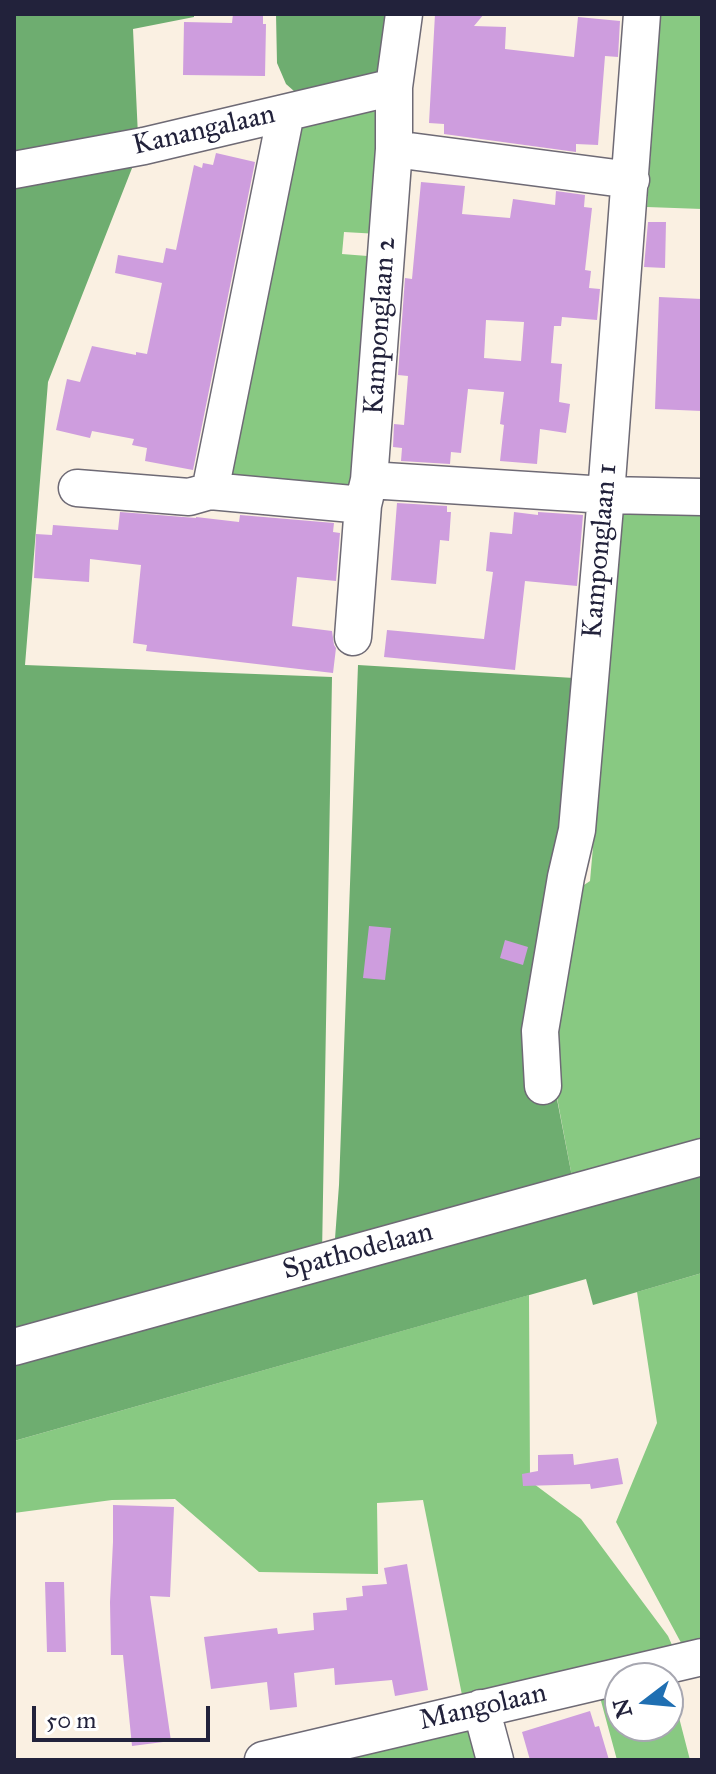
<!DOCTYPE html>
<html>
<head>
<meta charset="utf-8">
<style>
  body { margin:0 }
  #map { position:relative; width:716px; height:1774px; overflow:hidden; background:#faf0e2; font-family:"IM FELL Great Primer",serif }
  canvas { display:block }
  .frame { position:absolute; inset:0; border:16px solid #22223b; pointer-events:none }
  .north { position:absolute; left:604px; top:1662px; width:80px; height:80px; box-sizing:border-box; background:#fff; border:2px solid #a7a7b1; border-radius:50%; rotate:254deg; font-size:22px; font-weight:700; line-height:32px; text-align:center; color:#22223b }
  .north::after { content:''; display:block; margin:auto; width:28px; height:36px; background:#1f6fb2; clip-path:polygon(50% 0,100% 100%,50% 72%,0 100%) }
  .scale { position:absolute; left:32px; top:1706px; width:178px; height:36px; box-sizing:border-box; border:4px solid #22223b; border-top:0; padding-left:10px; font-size:24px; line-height:28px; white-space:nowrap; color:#22223b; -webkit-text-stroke:6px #fff; paint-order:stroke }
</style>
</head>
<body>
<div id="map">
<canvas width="716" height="1774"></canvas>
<div class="frame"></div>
<div class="north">N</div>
<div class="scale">50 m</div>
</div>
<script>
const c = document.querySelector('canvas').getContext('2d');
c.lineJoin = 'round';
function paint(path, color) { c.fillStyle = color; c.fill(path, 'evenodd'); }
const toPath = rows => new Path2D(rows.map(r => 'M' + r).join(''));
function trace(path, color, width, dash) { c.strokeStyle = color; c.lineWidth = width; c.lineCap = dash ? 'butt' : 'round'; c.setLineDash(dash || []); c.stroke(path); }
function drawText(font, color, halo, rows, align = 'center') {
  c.font = font + ' "IM FELL Great Primer",serif'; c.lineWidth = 7; c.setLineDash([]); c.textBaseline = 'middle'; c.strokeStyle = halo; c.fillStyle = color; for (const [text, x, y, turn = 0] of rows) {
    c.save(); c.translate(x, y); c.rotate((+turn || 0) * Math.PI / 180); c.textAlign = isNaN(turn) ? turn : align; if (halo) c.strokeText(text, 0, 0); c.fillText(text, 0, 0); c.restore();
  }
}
paint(toPath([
  [660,14,702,14,702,209,647,207],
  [367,110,376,112,379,234,344,232,342,254,380,257,363,473,349,491,235,485,221,461,298,125],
  [623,504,702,511,702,1147,573,1182,551,1066,575,891,590,881],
  [702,1273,702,1649,686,1652,616,1522,657,1423,637,1292],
  [529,1295,530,1481,581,1519,668,1636,672,1645,670,1655,464,1705,423,1500,377,1503,378,1574,259,1572,175,1499,112,1500,14,1513,14,1441],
  [668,1675,690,1760,617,1760,598,1690,620,1685,620,1726,668,1726],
  [472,1727,487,1760,326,1760]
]), '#88c982');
paint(toPath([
  [14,14,194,14,194,17,133,29,138,136,14,157],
  [276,14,395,14,384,72,303,99,286,84,277,63],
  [136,158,48,382,25,665,332,677,322,1254,14,1339,14,182],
  [358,665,574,678,569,828,535,1026,555,1089,573,1182,334,1252,339,1185],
  [702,1164,702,1273,593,1305,586,1279,14,1441,14,1355]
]), '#6ead70');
paint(toPath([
  [233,14,263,14,263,24,266,24,265,76,183,75,184,22,232,23],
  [435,14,484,14,474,26,506,27,505,49,574,57,578,17,620,21,618,57,605,56,598,145,576,144,576,152,444,134,444,124,429,123],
  [216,153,255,162,193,470,145,461,147,448,132,445,134,439,92,431,90,438,56,430,67,379,80,382,92,346,136,355,136,352,147,354,162,283,115,273,118,255,163,263,166,248,176,250,194,165,202,168,203,163,213,165],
  [421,182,465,186,462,214,510,218,513,199,555,205,556,191,585,195,584,207,592,208,585,270,591,271,589,288,600,289,597,320,562,317,561,326,554,326,551,363,562,364,559,402,570,404,566,433,540,429,537,464,500,461,504,425,500,424,504,392,468,389,461,453,451,452,450,464,401,461,402,448,393,447,394,424,404,425,408,376,398,375,405,278,412,279],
  [486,320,524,322,521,361,484,358],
  [648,222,666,222,665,268,644,267],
  [659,297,702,299,702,411,655,409],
  [397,503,447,506,447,512,451,512,449,541,440,540,436,584,391,580],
  [120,512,196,518,196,517,239,522,240,515,334,523,333,532,340,533,336,581,297,577,292,626,332,631,334,645,336,648,333,673,146,651,147,645,133,643,141,565,90,559,89,582,34,578,36,534,52,535,53,525,118,530],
  [514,512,538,515,538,512,583,515,577,586,525,581,515,670,384,657,387,630,484,639,493,572,486,571,490,532,512,534],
  [369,926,391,928,385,980,363,978],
  [505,940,528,947,523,965,500,958],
  [573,1454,574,1465,618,1458,623,1484,591,1489,590,1484,523,1486,522,1474,538,1471,538,1455],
  [113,1505,174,1507,170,1597,150,1596,171,1741,132,1746,123,1655,111,1655,110,1602,113,1542],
  [407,1564,428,1690,395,1696,392,1680,335,1685,334,1668,294,1673,297,1707,270,1710,267,1682,211,1689,204,1637,277,1628,278,1634,314,1630,313,1613,347,1610,346,1598,363,1596,362,1586,387,1584,384,1568],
  [45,1582,64,1582,66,1652,47,1652],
  [590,1711,595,1727,599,1726,609,1760,530,1760,522,1732]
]), '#ce9dde');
const minor = toPath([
  [286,113,210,491,363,505],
  [394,149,631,180],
  [14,170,144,146,394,87],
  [369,480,606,495,702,497],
  [77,488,189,497,210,491],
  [353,637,363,505,369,480,394,149,394,87,404,14],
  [543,1086,540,1031,566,877,577,830,606,495,642,14],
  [14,1347,702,1157],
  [481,1708,495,1760],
  [263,1760,702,1657]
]);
trace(minor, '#6e6a75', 39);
trace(minor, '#fff', 36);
drawText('28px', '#22223b', '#fff', [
  ["Kanangalaan",204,131,-13],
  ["Kamponglaan 2",381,326,-86],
  ["Kamponglaan 1",601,551,-85],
  ["Spathodelaan",358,1252,-15],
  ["Mangolaan",483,1708,-13]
]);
</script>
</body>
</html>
